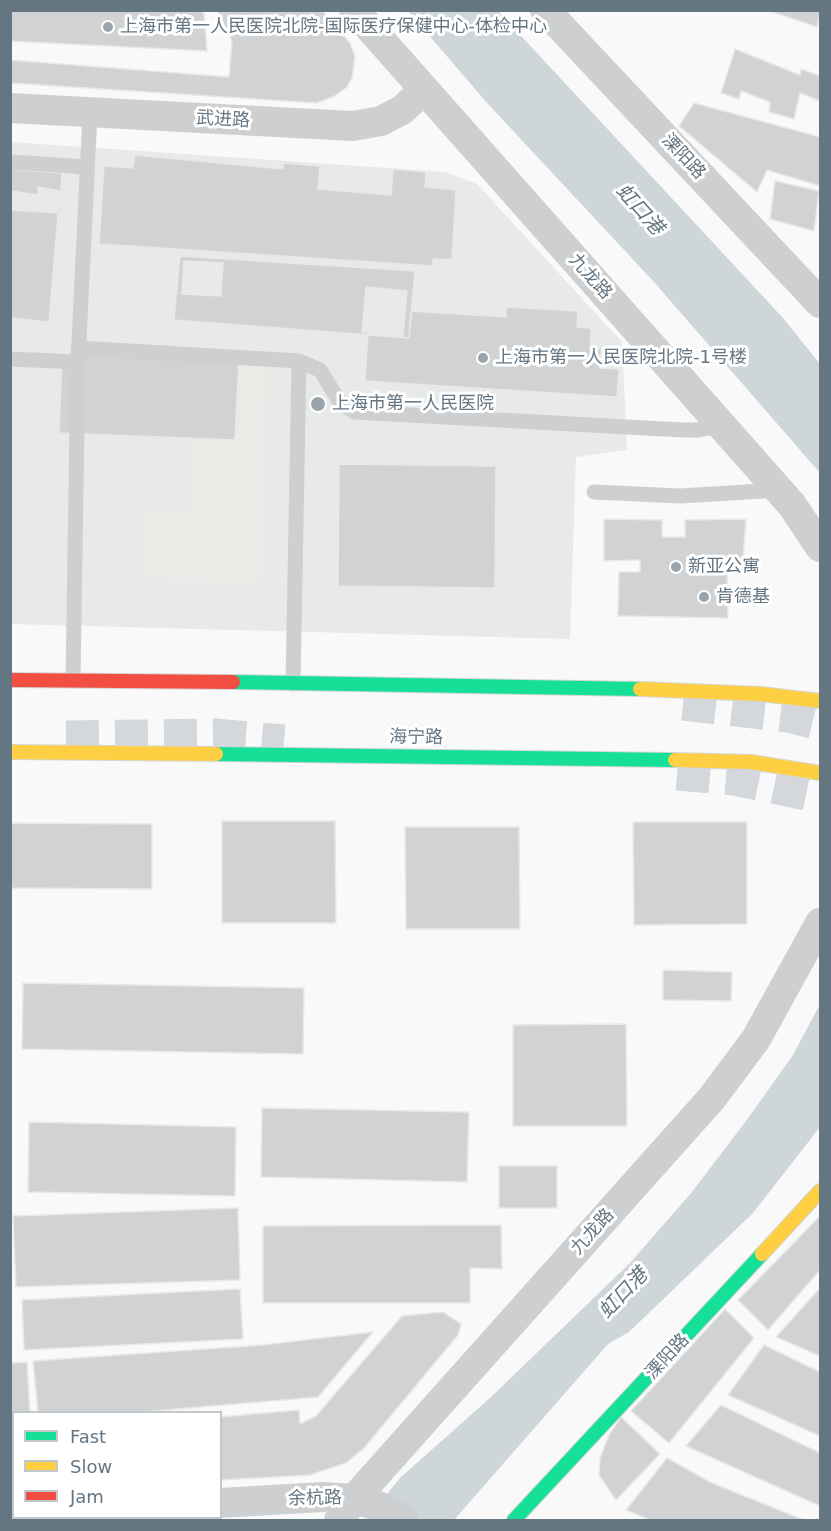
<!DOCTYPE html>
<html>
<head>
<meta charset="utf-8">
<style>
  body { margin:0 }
  #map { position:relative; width:831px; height:1531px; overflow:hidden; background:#f9f9f9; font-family:"DejaVu Sans",sans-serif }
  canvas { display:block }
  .frame { position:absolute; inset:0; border:12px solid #657683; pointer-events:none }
  .legend { position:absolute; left:12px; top:1411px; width:210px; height:108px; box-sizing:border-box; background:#fff; border:2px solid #c1c8cd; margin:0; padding:8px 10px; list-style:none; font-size:18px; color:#657683 }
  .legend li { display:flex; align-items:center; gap:12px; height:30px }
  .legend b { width:30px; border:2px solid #c1c8cd }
</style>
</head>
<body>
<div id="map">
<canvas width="831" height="1531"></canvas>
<div class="frame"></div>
<ul class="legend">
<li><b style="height:8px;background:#16e098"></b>Fast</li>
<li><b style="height:8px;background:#ffcf43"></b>Slow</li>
<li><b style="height:8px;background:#f24e42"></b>Jam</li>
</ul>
</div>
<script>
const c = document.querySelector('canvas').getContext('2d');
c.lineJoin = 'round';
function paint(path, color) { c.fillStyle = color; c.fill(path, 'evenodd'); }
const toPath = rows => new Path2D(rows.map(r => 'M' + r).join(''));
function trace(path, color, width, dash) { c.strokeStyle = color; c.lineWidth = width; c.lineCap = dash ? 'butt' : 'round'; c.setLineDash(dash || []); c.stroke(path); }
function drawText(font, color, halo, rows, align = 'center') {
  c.font = font + ' "DejaVu Sans","Noto Sans SC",sans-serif'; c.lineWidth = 6; c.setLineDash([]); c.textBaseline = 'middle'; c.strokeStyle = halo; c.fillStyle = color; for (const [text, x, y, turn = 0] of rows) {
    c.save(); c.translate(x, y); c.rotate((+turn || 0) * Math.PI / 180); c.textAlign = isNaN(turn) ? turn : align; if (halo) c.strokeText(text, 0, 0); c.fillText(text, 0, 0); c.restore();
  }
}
paint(toPath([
  [10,142,446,172,477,184,622,342,627,450,576,457,570,639,11,624]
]), '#e8e9e9');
paint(toPath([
  [163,359,268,363,260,583,144,579,147,510,192,511,194,443,160,441]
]), '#e8ebe6');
paint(toPath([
  [408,11,498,11,783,318,820,364,820,473,654,282,488,104],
  [820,1004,820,1127,753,1213,629,1332,608,1344,454,1520,366,1520,400,1478,491,1397,630,1263,692,1192,746,1121,793,1055]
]), '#ced6d9');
const building = toPath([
  [10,10,201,10,204,14,207,51,10,41,10,10],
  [217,10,322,10,350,43,355,56,352,78,347,87,335,96,317,103,10,83,10,60,229,77,232,41,217,10],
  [767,10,820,10,820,14,817,27,767,10],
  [735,49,800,75,801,69,820,76,820,101,800,93,794,119,769,112,770,102,741,91,739,99,721,93,735,49],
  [694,103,820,137,820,186,767,170,757,192,679,126,694,103],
  [135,155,283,169,283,163,320,166,318,189,391,195,393,169,426,172,425,187,456,190,452,260,433,259,433,266,99,244,104,166,133,168,135,155],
  [10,169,62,173,60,213,10,210,10,169],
  [775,181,819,191,814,231,770,219,775,181],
  [38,187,60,191,49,322,10,318,10,191,38,195,38,187],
  [180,256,415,271,409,338,174,320,180,256],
  [184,261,223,263,221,296,182,294,184,261],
  [366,287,407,291,403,336,362,332,366,287],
  [506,307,578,311,577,327,591,328,590,349,601,349,600,368,619,369,617,397,365,381,368,334,409,338,411,311,506,317,506,307],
  [62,354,239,361,235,440,59,433,62,354],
  [339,464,496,466,495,588,338,586,339,464],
  [604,519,662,520,662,537,685,537,685,520,746,519,743,561,712,561,713,573,727,573,728,618,618,616,619,572,640,572,640,560,604,561,604,519],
  [222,821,335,821,336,923,222,923,222,821],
  [633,822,747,822,747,924,634,925,633,822],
  [10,823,152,824,152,889,10,888,10,823],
  [405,827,519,827,520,929,406,929,405,827],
  [663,970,732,972,731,1001,663,1000,663,970],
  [23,983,304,988,303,1054,22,1049,23,983],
  [626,1024,627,1126,513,1126,513,1025,626,1024],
  [262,1108,469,1112,467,1182,261,1177,262,1108],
  [29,1122,236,1127,235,1196,28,1192,29,1122],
  [499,1166,557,1166,557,1208,499,1208,499,1166],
  [238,1208,240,1280,16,1287,13,1216,238,1208],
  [820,1216,820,1270,768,1330,738,1300,820,1216],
  [501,1225,502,1269,470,1268,470,1303,263,1303,263,1226,501,1225],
  [820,1288,820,1356,776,1337,820,1288],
  [240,1289,243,1339,24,1350,22,1300,240,1289],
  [725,1309,754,1338,669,1443,631,1411,725,1309],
  [443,1312,461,1324,458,1335,364,1448,346,1463,310,1475,220,1480,220,1417,299,1410,300,1424,316,1416,402,1316,443,1312],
  [373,1332,318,1397,141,1412,38,1412,33,1361,263,1345,373,1332],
  [764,1345,820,1372,820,1436,728,1395,764,1345],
  [10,1348,11,1363,27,1362,30,1412,14,1412,14,1425,10,1425,10,1348],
  [721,1405,820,1453,820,1506,686,1446,721,1405],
  [621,1417,660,1454,616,1500,599,1475,600,1458,609,1435,621,1417],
  [14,1433,14,1494,10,1494,10,1434,14,1433],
  [667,1458,712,1483,804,1520,650,1520,626,1510,667,1458]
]);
paint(building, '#d0d2d3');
trace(building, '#e8e8e8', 1.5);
trace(toPath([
  [683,704,788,716,820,724],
  [66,737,215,735,284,741],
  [677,774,734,779,820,797]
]), '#d4d8dc', 33, [33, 16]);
const fast = toPath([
  [233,682,640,689],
  [216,754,675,760],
  [514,1520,762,1254]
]);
const slow = toPath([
  [640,689,761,694,820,701],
  [10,752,216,754],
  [675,760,751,762,820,773],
  [762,1254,820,1191]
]);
const jam = toPath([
  [10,680,233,682]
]);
trace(fast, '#d5d6d7', 16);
trace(slow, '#d5d6d7', 16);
trace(jam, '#d5d6d7', 16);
trace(toPath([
  [10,162,87,167],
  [78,348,299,361,320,370,339,401,354,412,682,430,699,430,721,425],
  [10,359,78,362],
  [594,492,680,496,779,490],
  [73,681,78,362,90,113],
  [293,684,299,361]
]), '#cecfd0', 15);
trace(toPath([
  [354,10,792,505,820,547],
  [545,10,820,303],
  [10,108,353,126,381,121,402,110,424,90],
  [220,1503,323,1497,354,1499,378,1506,404,1520],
  [10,1516,14,1515],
  [339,1520,354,1499,712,1098,756,1039,820,923]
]), '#cecfd0', 30);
trace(fast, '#16e098', 14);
trace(slow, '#ffcf43', 14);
trace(jam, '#f24e42', 14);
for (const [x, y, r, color] of [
  [108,27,6,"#99a4ac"],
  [483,358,6,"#99a4ac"],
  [318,404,8,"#99a4ac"],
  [676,567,6,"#99a4ac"],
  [704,597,6,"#99a4ac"]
]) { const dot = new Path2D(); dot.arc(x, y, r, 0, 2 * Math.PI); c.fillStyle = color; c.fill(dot); trace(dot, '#fff', 2); }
drawText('18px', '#657683', '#fff', [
  ["上海市第一人民医院北院-国际医疗保健中心-体检中心",120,27],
  ["上海市第一人民医院北院-1号楼",495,358],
  ["上海市第一人民医院",332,404],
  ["新亚公寓",688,567],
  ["肯德基",716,597]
], 'left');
drawText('18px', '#657683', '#fff', [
  ["武进路",223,120,3],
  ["溧阳路",683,157,47],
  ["九龙路",590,277,48],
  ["海宁路",416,738,1],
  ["九龙路",593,1232,-48],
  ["溧阳路",668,1357,-47],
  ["余杭路",315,1499,-1]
]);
drawText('italic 20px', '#60757c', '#fff', [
  ["虹口港",639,210,48],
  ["虹口港",624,1294,-47]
]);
</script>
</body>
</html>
